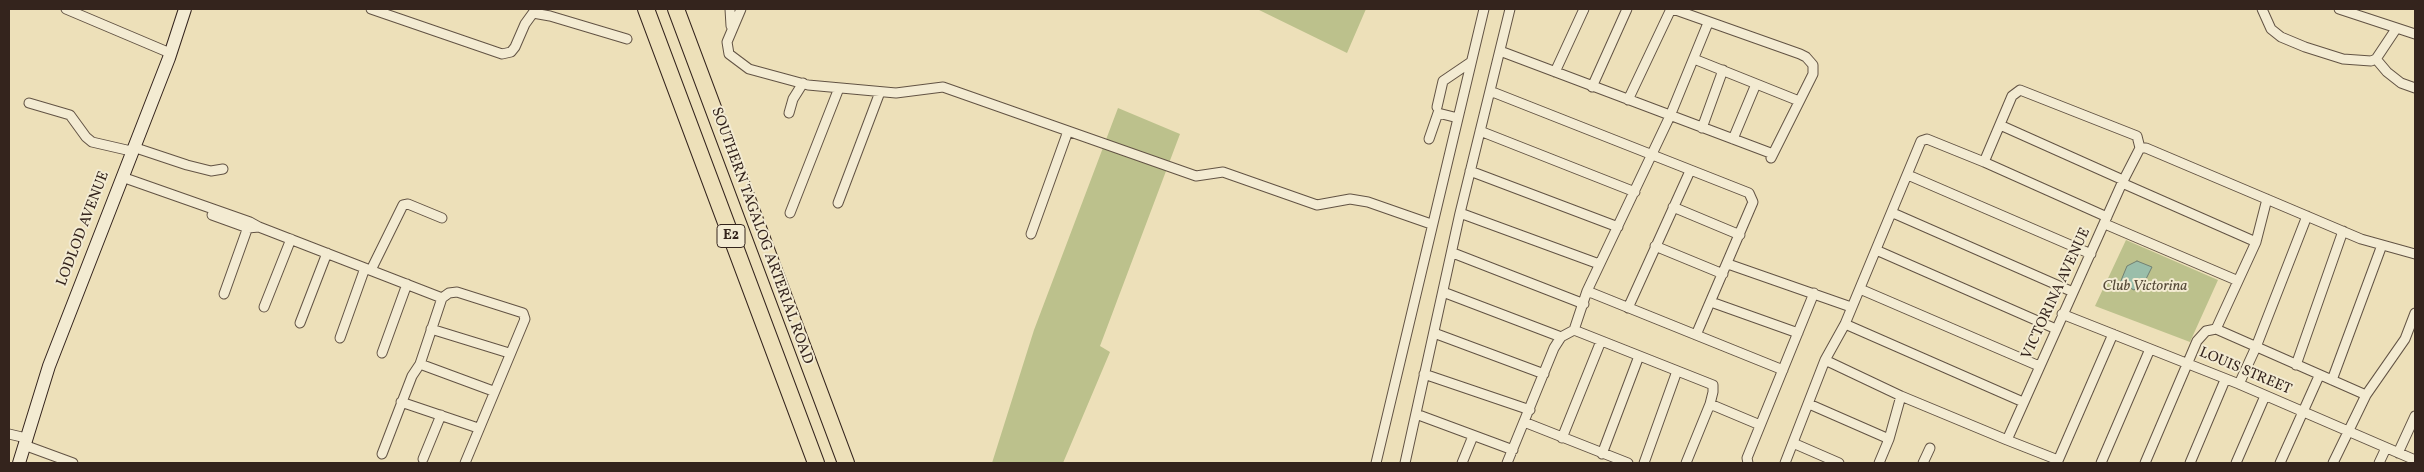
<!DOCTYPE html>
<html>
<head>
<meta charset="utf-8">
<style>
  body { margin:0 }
  #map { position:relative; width:2424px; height:472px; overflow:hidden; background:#ede0b9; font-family:Vollkorn,serif }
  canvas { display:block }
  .frame { position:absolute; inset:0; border:10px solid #34241d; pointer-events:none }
</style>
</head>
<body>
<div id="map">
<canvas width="2424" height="472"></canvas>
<div class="frame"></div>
</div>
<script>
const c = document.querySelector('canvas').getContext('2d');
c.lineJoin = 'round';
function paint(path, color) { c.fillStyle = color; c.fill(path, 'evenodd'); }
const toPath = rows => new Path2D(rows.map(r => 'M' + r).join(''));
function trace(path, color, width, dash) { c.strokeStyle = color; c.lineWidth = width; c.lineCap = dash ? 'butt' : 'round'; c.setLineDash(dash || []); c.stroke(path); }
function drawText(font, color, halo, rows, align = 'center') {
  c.font = font + ' Vollkorn,serif'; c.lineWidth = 4; c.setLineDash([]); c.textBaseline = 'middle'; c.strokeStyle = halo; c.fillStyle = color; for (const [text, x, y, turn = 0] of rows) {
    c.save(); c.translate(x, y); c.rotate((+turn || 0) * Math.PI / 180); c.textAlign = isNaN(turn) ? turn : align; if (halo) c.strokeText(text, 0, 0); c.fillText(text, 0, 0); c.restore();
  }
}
paint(toPath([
  [1257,9,1366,9,1347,53],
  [1118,108,1180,134,1100,346,1110,352,1063,463,992,463,1034,330],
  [2126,240,2218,280,2190,342,2095,306]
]), '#bcc18c');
const water = toPath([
  [2137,261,2152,267,2144,283,2134,290,2120,283,2127,266,2137,261]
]);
paint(water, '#9abeaa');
trace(water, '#718072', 1);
const minor = toPath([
  [66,9,170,53],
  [371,9,502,54,511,52,515,47,525,24,533,13,550,16,627,39],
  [730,9,731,26],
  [741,9,727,42,729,54,749,69,808,85,896,93,943,87,1196,176,1223,172,1317,205,1350,199,1368,202,1431,224],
  [1673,9,1800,54,1806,57,1813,65,1813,74,1771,158],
  [2262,9,2271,29,2281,37,2305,47,2343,59,2371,61,2376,59,2396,29],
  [2339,9,2415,34],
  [1500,51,1773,154],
  [1694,59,1799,101],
  [2376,59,2387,72,2401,83,2415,88],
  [1555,72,1584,9],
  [1592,87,1627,9],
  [1490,91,1749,193,1753,202,1696,335],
  [1628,100,1671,9],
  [29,103,70,115,86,137,92,142,131,151],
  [1437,107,1443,81,1471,62],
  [789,113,793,99,803,83],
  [2000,125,2123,180],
  [1702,128,1723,70],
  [1480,131,1635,192],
  [1429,139,1438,113,1458,118],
  [1733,139,1756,84],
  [133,147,187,165,211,171,223,169],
  [1984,162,2012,96,2020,90,2137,136,2140,148],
  [1470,171,1618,227],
  [1908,175,2091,254],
  [122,177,250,222,259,227,442,298],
  [2122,183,2256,242],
  [838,203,880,92],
  [1673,207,1740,235],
  [790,213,839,88],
  [1460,213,1599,264],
  [1893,213,2073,292],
  [212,215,248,228,259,227],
  [2105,224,2236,280],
  [1031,234,1068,131],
  [1655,246,1723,274],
  [1876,250,2056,329],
  [1453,253,1584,304],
  [1728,264,1851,307],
  [371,270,403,205,408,204,442,218],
  [1860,289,2039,366],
  [1587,291,1783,370],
  [1443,292,1561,337],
  [224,294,249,224],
  [1711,302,1798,333],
  [264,307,291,239],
  [1628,308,1690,171],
  [2062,314,2239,384,2415,460],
  [300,323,327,253],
  [1845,324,2023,402],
  [431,329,509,353],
  [2216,329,2256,242,2267,199],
  [1574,330,1587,291,1670,116,1708,23],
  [1434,333,1544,374],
  [340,338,365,268],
  [382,353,407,284],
  [1825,360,1845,324,1921,141,1927,139,1984,162,2107,217],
  [420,364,493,391],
  [2296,365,2343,231],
  [1424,374,1530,410],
  [2332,380,2382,245],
  [2239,384,2256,347,2307,216],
  [401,402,478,428],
  [1710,404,1760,425],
  [1809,404,1889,439],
  [1416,414,1513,450],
  [1524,422,1628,463],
  [9,434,26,438],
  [1562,438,1601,341],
  [2007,440,2058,460],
  [1793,443,1839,463],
  [24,445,73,463],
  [2398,453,2415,416],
  [382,454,412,376,420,364,442,298,449,293,457,292,523,313,525,319,465,463],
  [1602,454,1639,356],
  [423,459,441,415],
  [1376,463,1484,9],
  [1405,463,1460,213,1510,9],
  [1462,463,1473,436],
  [1507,463,1554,348,1561,337,1574,330,1713,385,1713,392,1710,404,1686,463],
  [1644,463,1677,371],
  [1748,463,1747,458,1814,293],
  [1785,463,1825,360,1901,396,2007,440,2122,183,2140,148,2146,148,2361,239,2415,254],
  [1879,463,1889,439,1901,396],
  [1923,463,1930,448],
  [2057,463,2113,334],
  [2101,463,2150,349],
  [2145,463,2197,341,2206,331,2216,329,2366,395],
  [2190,463,2225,380],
  [2236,463,2265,396],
  [2280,463,2319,376],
  [2333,463,2366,395,2405,339,2415,313],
  [2379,463,2386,448]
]);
const secondary = toPath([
  [19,463,49,366,169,58,185,9]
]);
const motorway = toPath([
  [646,9,816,463],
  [676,9,846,463]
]);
trace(minor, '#625344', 11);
trace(secondary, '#34241d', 14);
trace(motorway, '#34241d', 18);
trace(minor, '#f3ebd2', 9);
trace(secondary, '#f3ebd2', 12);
trace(motorway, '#ede0b9', 16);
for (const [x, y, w] of [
  [731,236,28]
]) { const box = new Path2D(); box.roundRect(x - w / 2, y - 11.5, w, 23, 4); c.fillStyle = '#f3ebd2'; c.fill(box); trace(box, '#34241d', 1); }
drawText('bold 14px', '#34241d', null, [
  ["E2",731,236]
]);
drawText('15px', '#34241d', '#f3ebd2', [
  ["LODLOD AVENUE",84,229,-69],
  ["SOUTHERN TAGALOG ARTERIAL ROAD",761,236,70],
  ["VICTORINA AVENUE",2057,294,-65],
  ["LOUIS STREET",2245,372,23]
]);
drawText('italic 15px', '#564b39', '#f3ebd2', [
  ["Club Victorina",2145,287]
]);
</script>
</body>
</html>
